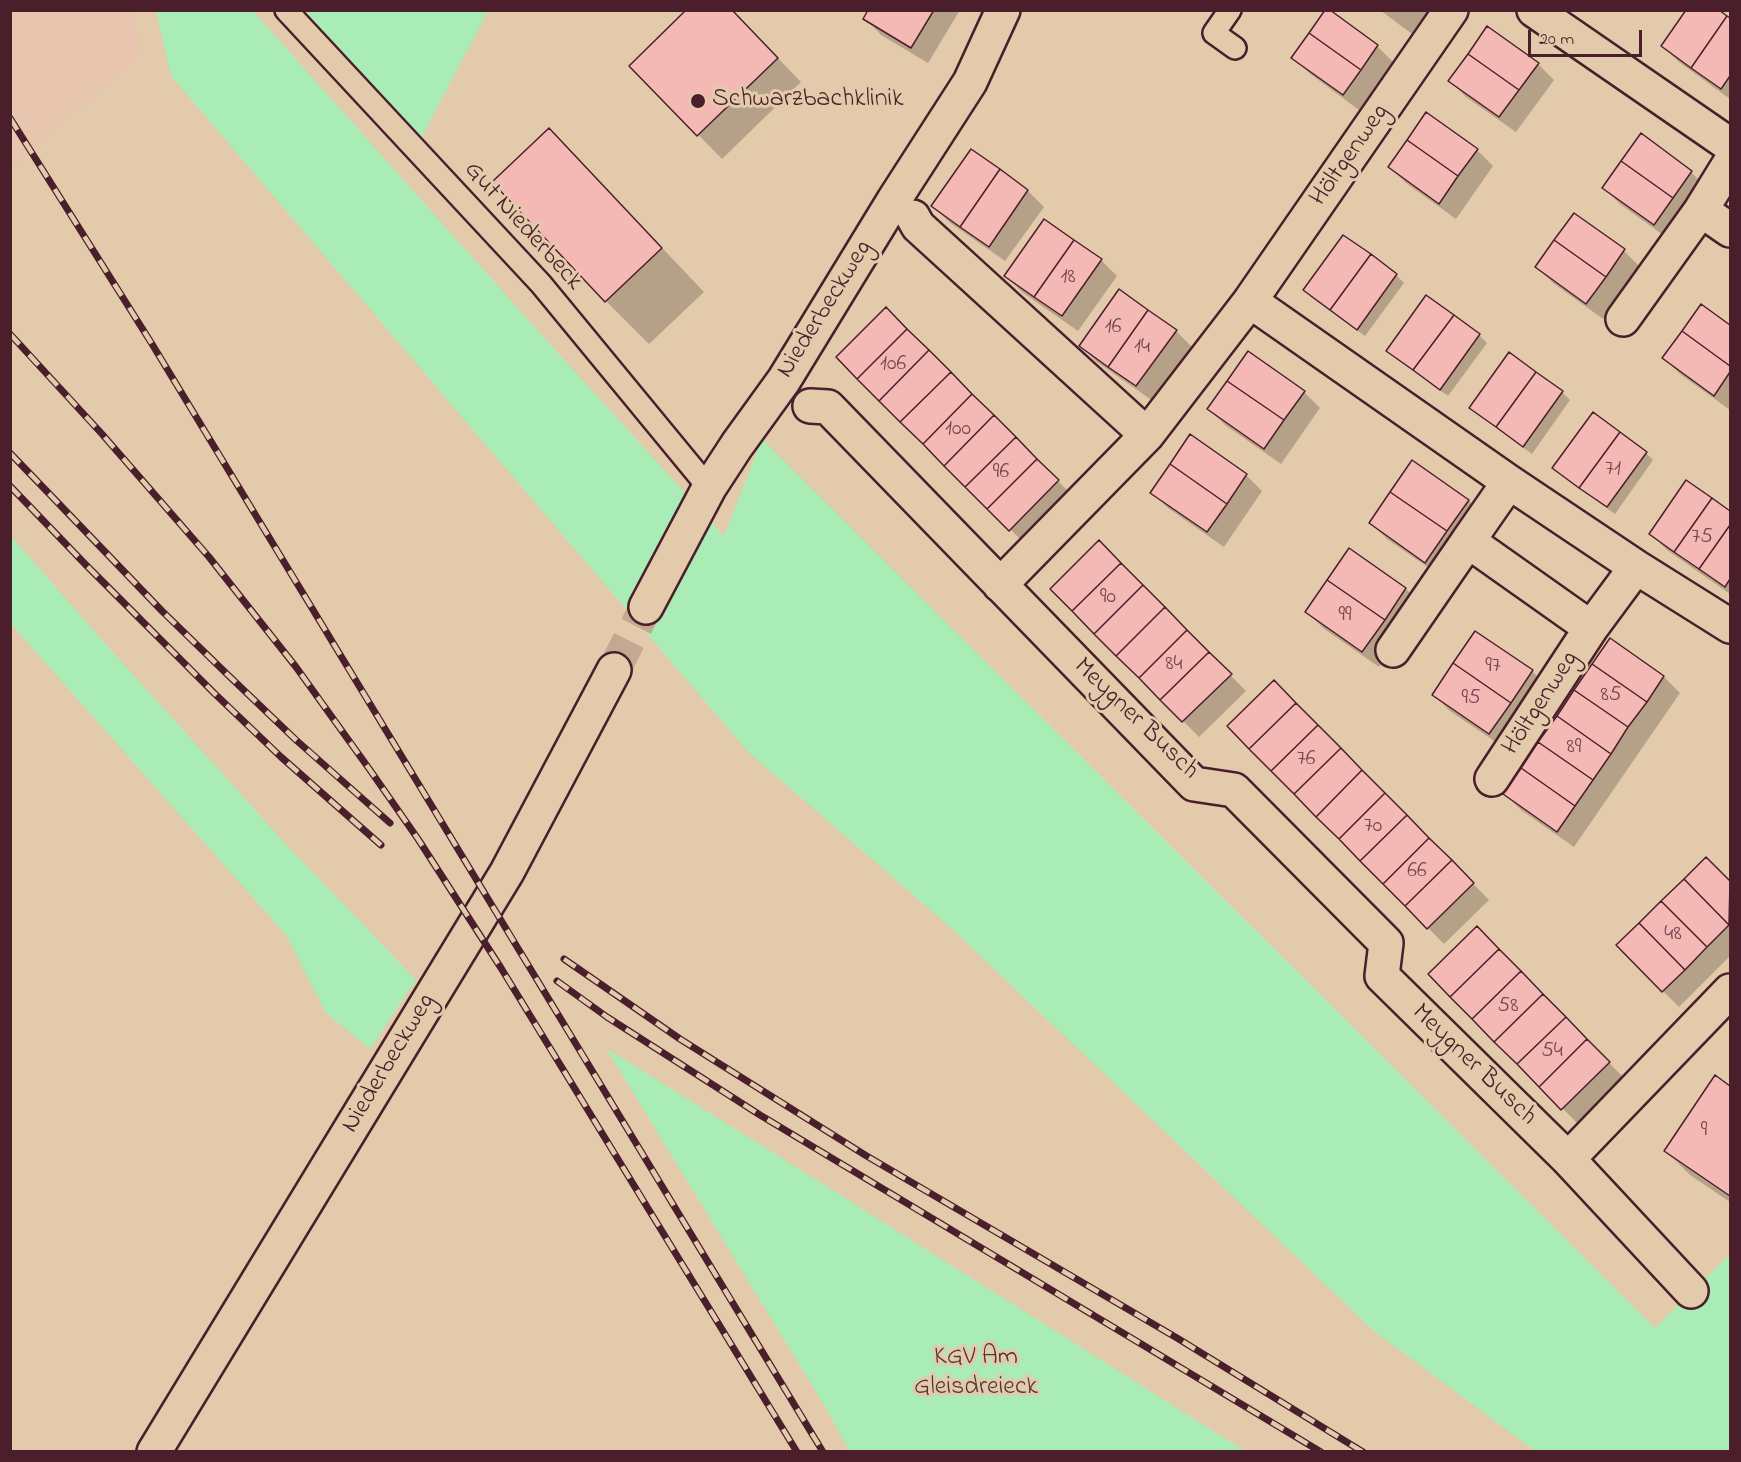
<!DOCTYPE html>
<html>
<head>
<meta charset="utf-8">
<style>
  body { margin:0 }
  #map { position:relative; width:1741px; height:1462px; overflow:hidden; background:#e3caab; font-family:"Indie Flower",sans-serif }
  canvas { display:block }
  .frame { position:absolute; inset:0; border:12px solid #4a1f2b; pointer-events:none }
  .scale { position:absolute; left:1528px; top:30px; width:114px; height:27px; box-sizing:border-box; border:3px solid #4a1f2b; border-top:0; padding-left:8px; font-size:18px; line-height:21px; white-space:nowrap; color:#4a1f2b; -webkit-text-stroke:4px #e3caab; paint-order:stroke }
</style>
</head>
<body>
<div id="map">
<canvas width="1741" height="1462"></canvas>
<div class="frame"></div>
<div class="scale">20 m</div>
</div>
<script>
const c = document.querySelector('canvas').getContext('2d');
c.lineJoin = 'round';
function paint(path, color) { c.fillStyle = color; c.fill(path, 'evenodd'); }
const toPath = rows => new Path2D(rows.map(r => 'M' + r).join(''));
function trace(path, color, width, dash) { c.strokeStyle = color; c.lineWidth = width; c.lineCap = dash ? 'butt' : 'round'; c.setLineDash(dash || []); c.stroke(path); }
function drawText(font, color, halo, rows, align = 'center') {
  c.font = font + ' "Indie Flower",sans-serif'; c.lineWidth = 6; c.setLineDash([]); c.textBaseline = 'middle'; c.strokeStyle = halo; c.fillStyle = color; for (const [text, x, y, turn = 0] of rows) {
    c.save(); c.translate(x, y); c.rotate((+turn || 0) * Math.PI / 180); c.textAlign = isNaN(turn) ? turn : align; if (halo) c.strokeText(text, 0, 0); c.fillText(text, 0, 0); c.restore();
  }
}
paint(toPath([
  [11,10,132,11,141,55,11,169]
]), '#e8c5ae');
paint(toPath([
  [156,11,253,11,539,332,724,536,762,439,1655,1328,1730,1254,1730,1451,1535,1451,1374,1331,950,927,748,752,171,76],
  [297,11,488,11,417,146],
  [10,535,102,640,284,842,416,980,370,1049,326,1013,286,935,11,624],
  [606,1048,807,1174,1245,1451,849,1451,827,1410]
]), '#a9ecb6');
paint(toPath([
  [731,10,801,82,722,159,631,66],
  [870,10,960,10,928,63,881,35,865,18],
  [1327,10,1377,46,1393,62,1359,110,1309,73,1293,57],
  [1380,10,1429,10,1412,34],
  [1716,10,1730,20,1730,99,1679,62,1663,46],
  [1538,64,1554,80,1516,132,1466,97,1450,81],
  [549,131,592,174,704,292,649,344,606,301,494,182],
  [1477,150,1493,166,1456,219,1406,183,1390,167],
  [971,151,1028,191,1044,207,1005,261,949,222,933,206],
  [1691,172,1707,188,1670,240,1620,204,1604,188],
  [1574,215,1624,251,1640,267,1603,319,1553,283,1537,267],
  [1101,260,1117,276,1078,331,1022,292,1006,276],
  [1396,275,1404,283,1365,336,1312,298,1305,290],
  [1427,297,1479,335,1487,343,1448,396,1395,358,1388,350],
  [1702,306,1730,327,1730,410,1680,374,1664,358],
  [886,309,1074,497,1026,545,838,357],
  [1176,331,1192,347,1153,401,1097,362,1081,346],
  [1510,355,1562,392,1570,400,1532,454,1479,415,1471,408],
  [1304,392,1320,408,1281,464,1225,425,1209,409],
  [1646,453,1653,460,1615,514,1562,476,1554,468],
  [1413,462,1469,501,1485,517,1442,577,1387,539,1371,523],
  [1246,475,1262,491,1224,547,1168,508,1152,492],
  [1687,482,1730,513,1730,594,1667,550,1651,534],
  [1099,543,1246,691,1199,737,1052,589],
  [1349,550,1406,589,1422,605,1379,667,1323,628,1307,612],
  [1610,640,1664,677,1680,693,1574,847,1521,810,1505,794],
  [1532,671,1548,687,1506,749,1450,711,1434,695],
  [1274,682,1489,900,1444,944,1229,726],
  [1706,859,1730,883,1730,956,1679,1007,1618,946],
  [1477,928,1625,1079,1578,1124,1430,974],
  [1716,1078,1730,1088,1730,1202,1690,1175,1666,1151]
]), '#0003');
const building = toPath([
  [686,10,732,10,778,58,697,136,629,66,686,10],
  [868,10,934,10,911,48,863,19,868,10],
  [1325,10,1330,10,1378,45,1361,70,1309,33,1325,10],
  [1686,10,1719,10,1727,16,1691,68,1661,46,1686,10],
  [1727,16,1730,18,1730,76,1721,89,1691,68,1727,16],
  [1487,26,1539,63,1519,90,1468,54,1487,26],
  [1309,33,1361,70,1343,95,1291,58,1309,33],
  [1468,54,1519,90,1499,117,1448,81,1468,54],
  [1426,112,1478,149,1458,176,1407,140,1426,112],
  [549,128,662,248,605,302,492,182,549,128],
  [1641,133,1692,171,1673,198,1621,161,1641,133],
  [1407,140,1458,176,1439,204,1388,167,1407,140],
  [971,149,1000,169,960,227,931,206,971,149],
  [1621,161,1673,198,1654,225,1602,188,1621,161],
  [1000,169,1028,190,989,247,960,227,1000,169],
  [1574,213,1625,249,1606,277,1554,240,1574,213],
  [1044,219,1074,240,1034,297,1004,276,1044,219],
  [1343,235,1371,254,1330,310,1303,290,1343,235],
  [1074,240,1102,259,1062,316,1034,297,1074,240],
  [1554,240,1606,277,1586,304,1535,267,1554,240],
  [1371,254,1397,274,1357,330,1330,310,1371,254],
  [1119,289,1148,310,1108,367,1079,346,1119,289],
  [1426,295,1454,315,1413,370,1386,351,1426,295],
  [1701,304,1730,325,1730,366,1682,331,1701,304],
  [886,307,907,329,857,379,836,357,886,307],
  [1148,310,1177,330,1136,386,1108,367,1148,310],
  [1454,315,1480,334,1440,390,1413,370,1454,315],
  [907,329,929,350,879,401,857,379,907,329],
  [1682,331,1730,366,1730,372,1714,396,1662,358,1682,331],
  [929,350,951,372,900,422,879,401,929,350],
  [1248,351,1305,391,1284,420,1227,381,1248,351],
  [1509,352,1536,372,1496,427,1469,408,1509,352],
  [951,372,972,394,923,444,900,422,951,372],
  [1536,372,1563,391,1523,447,1496,427,1536,372],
  [1227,381,1284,420,1264,449,1207,409,1227,381],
  [972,394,994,415,944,466,923,444,972,394],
  [1593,412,1620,432,1579,488,1552,468,1593,412],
  [994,415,1016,437,965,487,944,466,994,415],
  [1620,432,1647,452,1607,507,1579,488,1620,432],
  [1190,434,1247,474,1227,504,1170,464,1190,434],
  [1016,437,1037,459,987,509,965,487,1016,437],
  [1037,459,1059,480,1009,531,987,509,1037,459],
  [1412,460,1469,500,1447,531,1390,492,1412,460],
  [1170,464,1227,504,1207,532,1150,493,1170,464],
  [1686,480,1712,498,1674,552,1649,534,1686,480],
  [1390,492,1447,531,1425,563,1369,523,1390,492],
  [1712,498,1730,511,1730,525,1699,569,1674,552,1712,498],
  [1730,525,1730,579,1725,587,1699,569,1730,525],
  [1099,540,1121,563,1072,611,1050,589,1099,540],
  [1349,548,1406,588,1385,620,1327,580,1349,548],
  [1121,563,1143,585,1094,634,1072,611,1121,563],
  [1327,580,1385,620,1362,652,1305,612,1327,580],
  [1143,585,1165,607,1116,656,1094,634,1143,585],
  [1165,607,1187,630,1139,678,1116,656,1165,607],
  [1187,630,1209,652,1160,700,1139,678,1187,630],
  [1475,631,1533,670,1511,703,1453,663,1475,631],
  [1610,638,1664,676,1647,702,1592,664,1610,638],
  [1209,652,1232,674,1182,722,1160,700,1209,652],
  [1453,663,1511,703,1489,734,1432,695,1453,663],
  [1592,664,1647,702,1628,727,1574,690,1592,664],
  [1274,680,1296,703,1249,749,1227,726,1274,680],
  [1574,690,1628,727,1611,754,1557,716,1574,690],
  [1296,703,1318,725,1271,771,1249,749,1296,703],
  [1557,716,1611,754,1593,780,1538,742,1557,716],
  [1318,725,1341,748,1294,794,1271,771,1318,725],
  [1538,742,1593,780,1575,806,1521,768,1538,742],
  [1341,748,1362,770,1316,817,1294,794,1341,748],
  [1521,768,1575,806,1557,832,1503,794,1521,768],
  [1362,770,1385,793,1339,839,1316,817,1362,770],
  [1385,793,1407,815,1360,861,1339,839,1385,793],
  [1407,815,1429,838,1383,884,1360,861,1407,815],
  [1429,838,1452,860,1405,906,1383,884,1429,838],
  [1706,857,1730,881,1729,925,1684,879,1706,857],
  [1452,860,1474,883,1427,929,1405,906,1452,860],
  [1684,879,1729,925,1707,947,1661,901,1684,879],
  [1661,901,1707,947,1685,970,1639,923,1661,901],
  [1639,923,1685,970,1662,992,1616,945,1639,923],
  [1477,926,1499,949,1450,997,1428,974,1477,926],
  [1499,949,1521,971,1472,1019,1450,997,1499,949],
  [1521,971,1543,994,1494,1042,1472,1019,1521,971],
  [1543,994,1566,1017,1517,1064,1494,1042,1543,994],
  [1566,1017,1587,1039,1539,1087,1517,1064,1566,1017],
  [1587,1039,1610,1062,1561,1110,1539,1087,1587,1039],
  [1715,1075,1730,1086,1730,1196,1664,1151,1715,1075]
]);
paint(building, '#f4b8b5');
trace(building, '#4a1f2b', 1.5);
trace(toPath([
  [614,670,646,607]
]), '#c4a891', 33, [33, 16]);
const service = toPath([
  [286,10,541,284,709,488],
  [1230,10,1214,33,1235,48]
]);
const minor = toPath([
  [1534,10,1730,145],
  [1730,163,1701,210,1730,230],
  [913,217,918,226,1147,435],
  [1250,301,1509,482,1636,567,1591,628,1468,541,1509,482],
  [1623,319,1701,210],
  [810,406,828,407,1194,784,1234,790,1386,943,1382,976,1568,1159,1730,991],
  [1636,567,1730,626],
  [1000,585,1147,435,1250,301,1451,10],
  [646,607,709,488,737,445,784,380,894,200,970,82,1003,10],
  [1393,650,1468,541],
  [1492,779,1591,628],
  [1568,1159,1691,1291],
  [154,1452,507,872,614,670]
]);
trace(service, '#4a1f2b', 26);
trace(minor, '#4a1f2b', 38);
trace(service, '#e3caab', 21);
trace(minor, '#e3caab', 33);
const rail = toPath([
  [10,118,152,344,823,1452],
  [10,334,102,434,209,557,296,667,370,770,418,839,501,968,797,1452],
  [10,453,162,611,229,676,296,740,390,823],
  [10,486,85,564,214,693,281,757,381,845],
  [564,959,680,1039,865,1155,1177,1338,1363,1452],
  [557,981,607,1017,760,1115,1321,1452]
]);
trace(rail, '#4a1f2b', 7);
trace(rail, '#e3caab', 4.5, [14]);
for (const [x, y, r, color] of [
  [698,101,8,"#4a1f2b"]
]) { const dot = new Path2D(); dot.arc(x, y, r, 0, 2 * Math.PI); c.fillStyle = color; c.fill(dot); trace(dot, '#e3caab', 2); }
drawText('22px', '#74454e', null, [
  ["18",1068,278],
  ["16",1113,328],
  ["14",1142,348],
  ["106",893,365],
  ["100",958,430],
  ["71",1613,470],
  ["96",1001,473],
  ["75",1702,538],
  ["90",1108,598],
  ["99",1345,616],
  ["84",1174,665],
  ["97",1493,667],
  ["85",1611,696],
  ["95",1471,699],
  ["89",1574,748],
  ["76",1306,760],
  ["70",1373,827],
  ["66",1417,872],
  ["48",1673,935],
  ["58",1508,1007],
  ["54",1552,1052],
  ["9",1704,1131]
]);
drawText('26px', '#4a1f2b', '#e3caab', [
  ["Schwarzbachklinik",712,101]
], 'left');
drawText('26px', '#4a1f2b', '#e3caab', [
  ["Höltgenweg",1351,156,-55],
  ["Gut Niederbeck",522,227,48],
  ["Niederbeckweg",826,310,-58],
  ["Höltgenweg",1542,704,-57],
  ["Meygner Busch",1135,720,44],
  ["Niederbeckweg",390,1064,-59],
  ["Meygner Busch",1473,1066,44]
]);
drawText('26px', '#543439', '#e3caab', [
  ["KGV Am",976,1359],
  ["Gleisdreieck",976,1389]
]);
</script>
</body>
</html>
